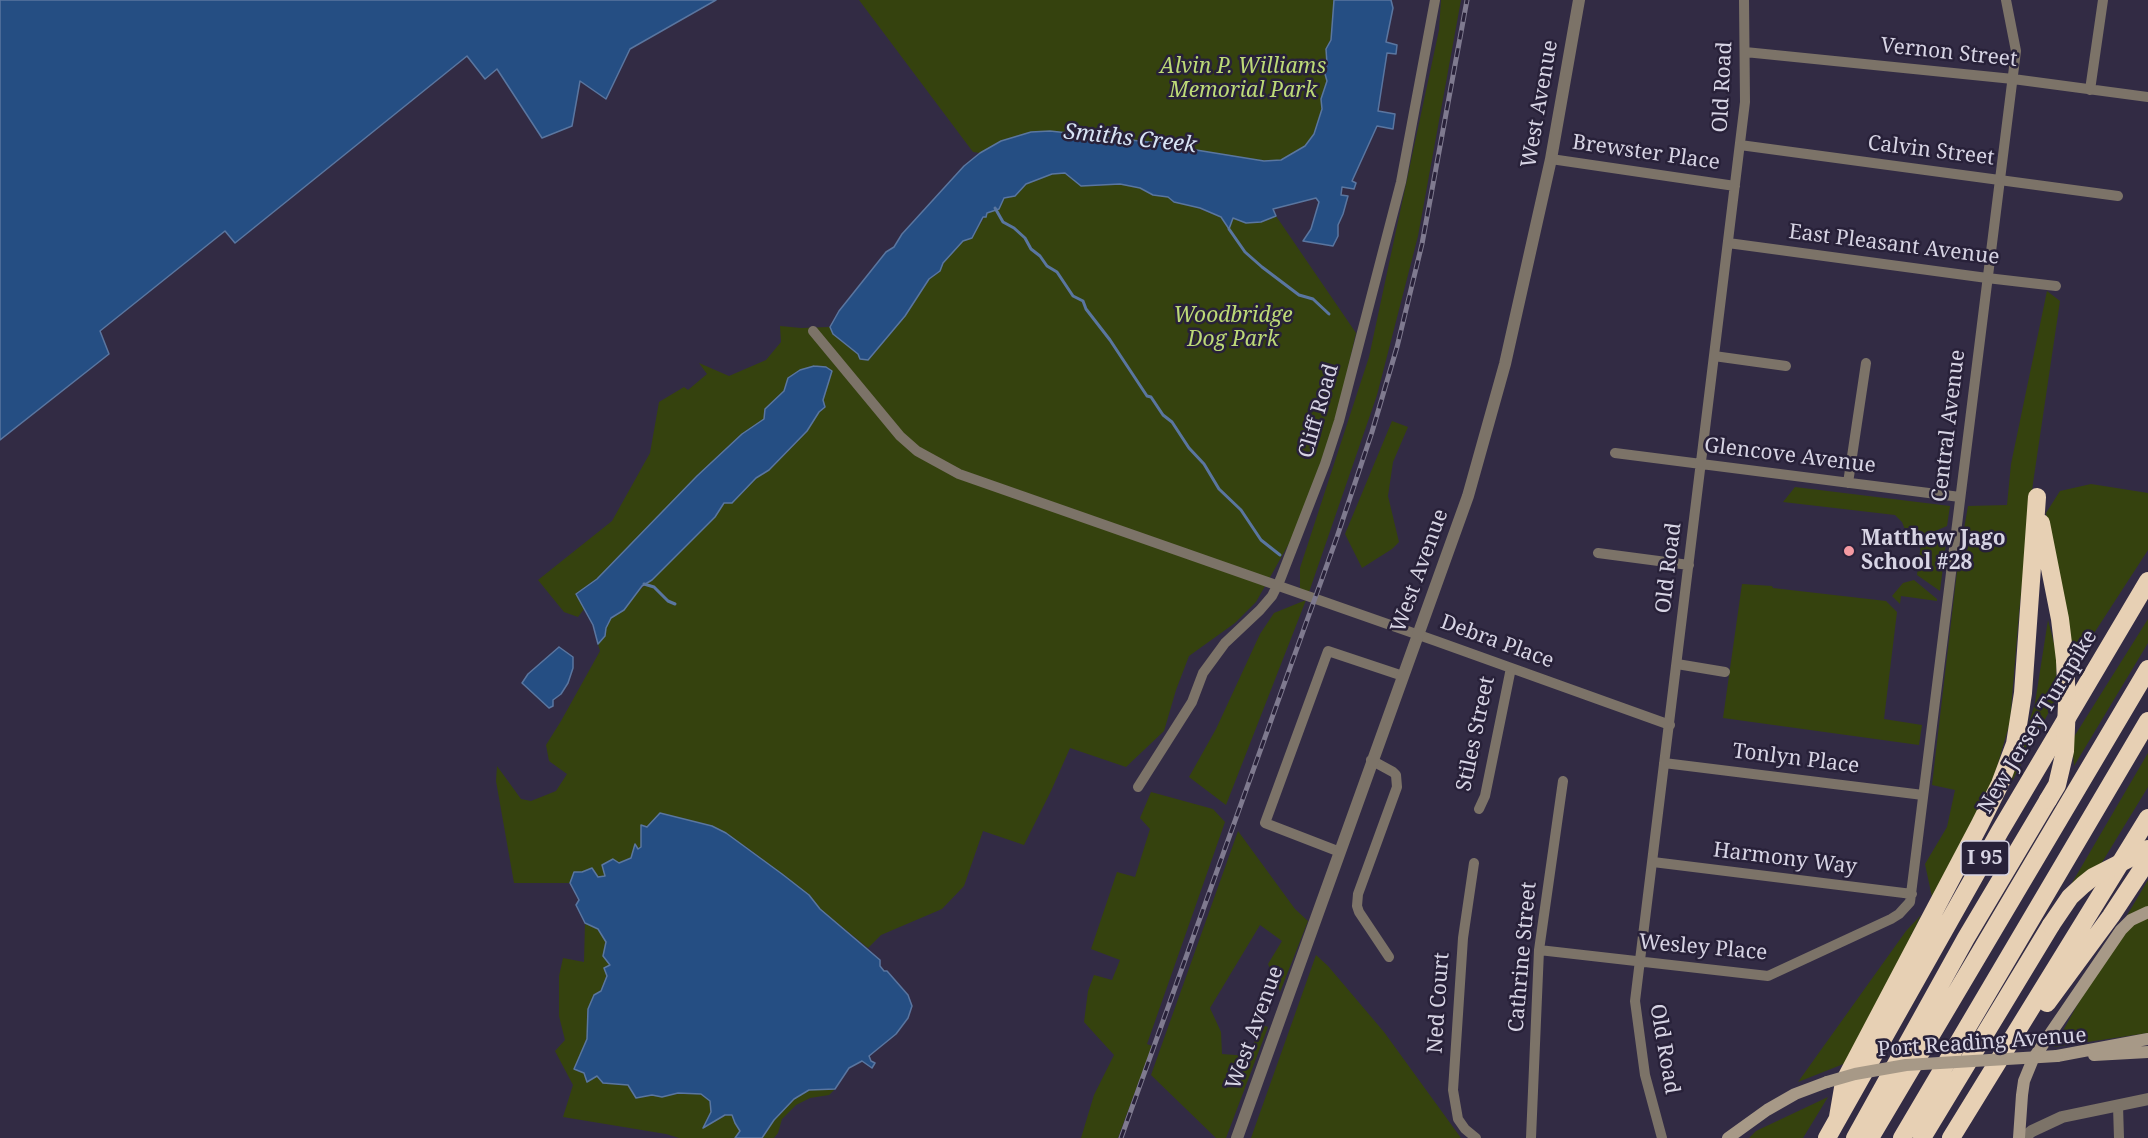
<!DOCTYPE html>
<html>
<head>
<meta charset="utf-8">
<style>
  body { margin:0 }
  canvas { display:block; background:#322b44 }
</style>
</head>
<body>
<canvas width="2148" height="1138"></canvas>
<script>
const c = document.querySelector('canvas').getContext('2d');
c.lineJoin = 'round';
function paint(path, color) { c.fillStyle = color; c.fill(path, 'evenodd'); }
const toPath = rows => new Path2D(rows.map(r => 'M' + r).join(''));
function trace(path, color, width, dash) { c.strokeStyle = color; c.lineWidth = width; c.lineCap = dash ? 'butt' : 'round'; c.setLineDash(dash || []); c.stroke(path); }
function drawText(font, color, halo, rows, align = 'center') {
  c.font = font + ' "Noto Serif",serif'; c.lineWidth = 5; c.setLineDash([]); c.textBaseline = 'middle'; c.strokeStyle = halo; c.fillStyle = color; for (const [text, x, y, turn = 0] of rows) {
    c.save(); c.translate(x, y); c.rotate((+turn || 0) * Math.PI / 180); c.textAlign = isNaN(turn) ? turn : align; if (halo) c.strokeText(text, 0, 0); c.fillText(text, 0, 0); c.restore();
  }
}
paint(toPath([
  [859,0,1334,0,1331,40,1326,49,1327,64,1325,74,1327,81,1321,99,1322,109,1314,134,1305,146,1281,160,1264,161,1190,149,1181,143,1150,142,1050,131,1031,132,1001,141,980,153,973,152],
  [1441,0,1461,0,1418,236,1377,395,1308,595,1300,588,1300,568,1369,357,1439,30],
  [1065,173,1100,186,1107,183,1120,184,1140,188,1153,195,1168,197,1221,217,1229,228,1233,218,1246,223,1270,219,1276,216,1356,333,1336,420,1295,533,1256,602,1235,623,1189,656,1176,690,1164,731,1126,767,1070,748,1051,791,1024,845,983,831,964,886,942,909,881,935,868,948,820,909,809,895,745,846,642,825,641,847,638,850,636,845,631,858,619,863,605,876,598,878,592,868,582,872,574,872,570,883,514,883,496,781,497,766,521,799,531,801,556,791,567,774,549,761,546,745,561,721,600,651,598,644,605,636,606,628,611,618,715,517,724,503,732,503,756,478,769,470,807,431,819,412,825,407,823,400,825,390,784,391,765,409,764,419,742,434,697,476,597,579,576,594,584,609,578,617,564,612,538,580,612,521,650,453,659,402,684,387,688,390,707,374,699,363,729,376,766,360,781,342,780,326,801,328,830,327,833,334,858,354,884,341,905,316,929,279,940,271,943,263,963,241,972,237,987,213,999,209,1004,198,1015,196,1026,184,1052,174],
  [2047,291,2060,301,2033,483,2019,613,2010,722,1988,798,1932,897,1925,864,1947,827,1955,790,1932,785,1958,563,1968,506,2007,505,2011,464],
  [1392,421,1408,427,1393,462,1388,496,1399,542,1392,549,1362,568,1345,534],
  [2091,484,2148,493,2148,550,2089,641,2076,672,2046,513,2060,491],
  [1795,487,1950,506,1947,526,1919,538,1906,532,1902,522,1895,515,1783,502],
  [1947,534,1940,591,1917,575,1921,544],
  [1914,580,1937,599,1937,601,1901,596,1900,604,1892,596,1903,583],
  [1742,584,1772,586,1773,588,1886,601,1897,612,1884,719,1922,725,1919,745,1723,718],
  [1306,600,1226,805,1189,777,1216,729,1260,634,1274,613],
  [2148,619,2148,643,2074,766,2072,740],
  [2048,620,2057,655,2056,684,2058,695,2010,785,2035,703],
  [2148,753,2148,787,2101,864,2069,888],
  [1151,792,1213,809,1225,822,1147,1044,1152,1046,1118,1138,1081,1138,1094,1095,1114,1055,1084,1022,1088,991,1094,975,1112,980,1120,960,1091,949,1117,872,1135,877,1150,829,1140,818],
  [1238,831,1295,909,1308,921,1280,992,1268,964,1282,941,1260,925,1210,1008,1221,1032,1222,1054,1248,1056,1262,1025,1268,1027,1226,1138,1216,1138,1151,1075],
  [2148,880,2148,1033,2054,1047,2126,917],
  [1921,915,1851,1061,1798,1082,1906,931],
  [585,923,598,929,606,942,603,956,610,965,604,968,607,975,601,991,588,1009,587,1039,578,1062,597,1075,603,1083,629,1085,645,1097,652,1095,662,1097,678,1093,701,1094,710,1101,711,1112,704,1127,726,1115,732,1115,735,1123,740,1131,735,1138,679,1138,666,1134,563,1117,573,1085,555,1051,565,1040,559,1016,559,976,563,958,584,962],
  [1316,955,1328,966,1384,1032,1461,1138,1251,1138],
  [835,1089,829,1095,810,1098,796,1105,782,1119,778,1133,774,1138,762,1138,774,1120,794,1099,809,1090],
  [1828,1097,1803,1138,1749,1138,1756,1131]
]), '#35420e');
const water = toPath([
  [0,0,716,0,630,49,606,99,580,81,572,126,542,138,497,69,485,79,467,56,235,243,225,231,100,331,109,354,0,440,0,0],
  [1334,0,1391,0,1393,8,1386,42,1397,45,1396,54,1387,53,1378,111,1395,114,1393,129,1377,126,1352,181,1356,183,1354,189,1342,187,1341,195,1348,196,1343,214,1338,225,1338,236,1333,246,1303,241,1311,229,1319,202,1316,198,1273,209,1276,216,1261,222,1246,223,1233,218,1229,229,1221,217,1200,208,1174,202,1168,197,1153,195,1140,188,1120,184,1081,186,1065,173,1052,174,1026,184,1015,196,1004,198,999,209,987,213,986,217,983,217,972,238,963,241,943,263,940,271,929,279,905,316,868,360,860,359,858,354,833,334,830,327,839,311,886,252,894,247,902,234,964,166,980,153,1001,141,1031,132,1050,131,1149,142,1182,143,1190,149,1264,161,1281,160,1305,146,1314,134,1322,109,1321,99,1327,81,1325,74,1327,64,1326,49,1331,40,1334,0],
  [814,366,826,367,832,371,823,400,825,407,819,412,807,431,769,470,756,478,732,503,724,503,715,517,652,580,642,586,624,610,611,618,606,628,605,636,598,644,593,625,576,594,597,579,697,476,742,434,764,419,765,409,784,391,788,378,800,370,814,366],
  [559,647,573,657,573,668,568,683,561,694,553,700,553,706,549,708,522,683,528,674,559,647],
  [660,813,712,826,726,833,782,874,809,895,820,909,880,960,880,966,884,971,887,971,908,995,912,1006,908,1018,896,1034,869,1056,871,1061,875,1063,872,1068,862,1061,849,1068,835,1089,809,1090,794,1099,774,1120,762,1138,735,1138,740,1131,735,1123,732,1115,725,1115,703,1128,711,1112,710,1101,701,1094,678,1093,662,1097,652,1095,636,1098,628,1085,603,1083,597,1076,587,1082,584,1073,574,1069,587,1039,588,1009,594,995,601,991,607,976,604,968,610,965,603,956,606,942,598,929,585,923,576,905,579,900,570,883,574,872,582,872,592,868,598,877,605,876,602,865,613,859,619,863,631,858,635,844,638,849,641,847,641,825,647,827,660,813]
]);
paint(water, '#254e83');
trace(water, '#5a76a0', 1.5);
trace(toPath([
  [995,208,1003,222,1014,228,1025,238,1031,249,1040,256,1047,266,1057,272,1073,296,1083,301,1086,309,1110,340,1147,396,1151,397,1163,415,1172,422,1189,448,1204,464,1219,489,1241,510,1261,540,1280,555],
  [1229,229,1245,252,1262,267,1299,295,1313,299,1329,314],
  [644,584,654,587,668,601,675,604]
]), '#5a76a0', 3);
trace(toPath([
  [1745,52,2013,79,2148,97],
  [2090,90,2103,0],
  [1740,145,2118,196],
  [1551,159,1735,186],
  [1728,243,1987,278,2056,286],
  [813,331,900,436,917,451,959,474,1436,641,1670,725],
  [1714,356,1786,366],
  [1615,453,1960,497],
  [1848,483,1866,363],
  [1598,553,1689,565],
  [1677,664,1725,672],
  [1371,760,1393,772,1396,775,1397,787,1358,894,1357,906,1359,912,1389,957],
  [1664,763,1923,795],
  [1138,787,1192,702,1203,673,1225,643,1260,610,1272,596,1280,580,1325,464,1339,421,1401,182,1435,0],
  [1479,809,1485,796,1511,668],
  [1340,852,1265,823,1328,651,1403,676],
  [1653,862,1912,894],
  [1474,863,1463,938,1453,1090,1458,1119,1465,1129,1476,1138],
  [1539,950,1768,976,1891,919,1899,914,1910,902,2016,51,2006,0],
  [2118,1106,2119,1138],
  [1531,1138,1539,950,1563,781],
  [1662,1138,1645,1075,1635,1001,1745,102,1744,0]
]), '#7c7368', 10);
trace(toPath([
  [1237,1138,1468,496,1505,364,1551,159,1579,0],
  [2023,1138,2032,1131,2062,1117,2148,1099]
]), '#7c7368', 12);
trace(toPath([
  [2094,1055,2148,1052],
  [2057,1056,2148,1039],
  [1728,1138,1767,1110,1795,1094,1827,1082],
  [2019,1138,2022,1095,2024,1081,2033,1059,2121,930,2131,920,2148,912]
]), '#a79987', 12);
trace(toPath([
  [2041,523,2060,619,2065,660],
  [2047,1003,2111,916,2148,860],
  [1838,1117,1844,1082,1980,824,2000,784,2015,744,2023,693,2037,497],
  [1827,1138,2000,831,2148,581],
  [1855,1138,1966,938,2048,800],
  [1870,1138,2148,669],
  [1902,1138,2148,721],
  [1922,1138,2051,925],
  [1951,1138,2148,818]
]), '#e7d0b4', 18);
const rail = toPath([
  [1121,1138,1337,537,1372,432,1397,347,1422,244,1467,0]
]);
trace(rail, '#7f7a8f', 5);
trace(rail, '#282139', 3, [9]);
trace(toPath([
  [1827,1082,1855,1074,1906,1065,2057,1056]
]), '#a79987', 12);
trace(toPath([
  [2048,800,2057,785,2065,751,2067,704,2065,660],
  [2051,925,2070,897,2083,885,2093,877,2148,849]
]), '#e7d0b4', 18);
for (const [x, y, r, color] of [
  [1849,551,6,"#f49aa2"]
]) { const dot = new Path2D(); dot.arc(x, y, r, 0, 2 * Math.PI); c.fillStyle = color; c.fill(dot); trace(dot, '#282139', 2); }
for (const [x, y, w] of [
  [1985,858,48]
]) { const box = new Path2D(); box.roundRect(x - w / 2, y - 17, w, 34, 4.5); c.fillStyle = '#282139'; c.fill(box); trace(box, '#d7d4e4', 1.5); }
drawText('bold 20px', '#d7d4e4', null, [
  ["I 95",1985,858]
]);
drawText('21px', '#d7d4e4', '#282139', [
  ["Vernon Street",1949,53,6],
  ["Old Road",1723,87,-87],
  ["West Avenue",1540,104,-80],
  ["Calvin Street",1931,151,7],
  ["Brewster Place",1646,153,8],
  ["East Pleasant Avenue",1894,245,7],
  ["Cliff Road",1319,411,-74],
  ["Central Avenue",1949,426,-83],
  ["Glencove Avenue",1790,456,7],
  ["Old Road",1669,568,-83],
  ["West Avenue",1420,571,-70],
  ["Debra Place",1497,642,20],
  ["New Jersey Turnpike",2038,722,-59],
  ["Stiles Street",1476,734,-78],
  ["Tonlyn Place",1796,759,7],
  ["Harmony Way",1785,859,7],
  ["Wesley Place",1703,948,5],
  ["Cathrine Street",1523,957,-85],
  ["Ned Court",1439,1003,-86],
  ["West Avenue",1255,1028,-70],
  ["Port Reading Avenue",1982,1043,-4],
  ["Old Road",1664,1049,80]
]);
drawText('italic 21px', '#bdda77', '#282139', [
  ["Alvin P. Williams",1243,67],
  ["Memorial Park",1243,91],
  ["Woodbridge",1233,316],
  ["Dog Park",1233,340]
]);
drawText('bold 21px', '#d7d4e4', '#282139', [
  ["Matthew Jago",1861,539],
  ["School #28",1861,563]
], 'left');
drawText('italic 22px', '#d7e3f4', '#282139', [
  ["Smiths Creek",1130,139,6]
]);
</script>
</body>
</html>
